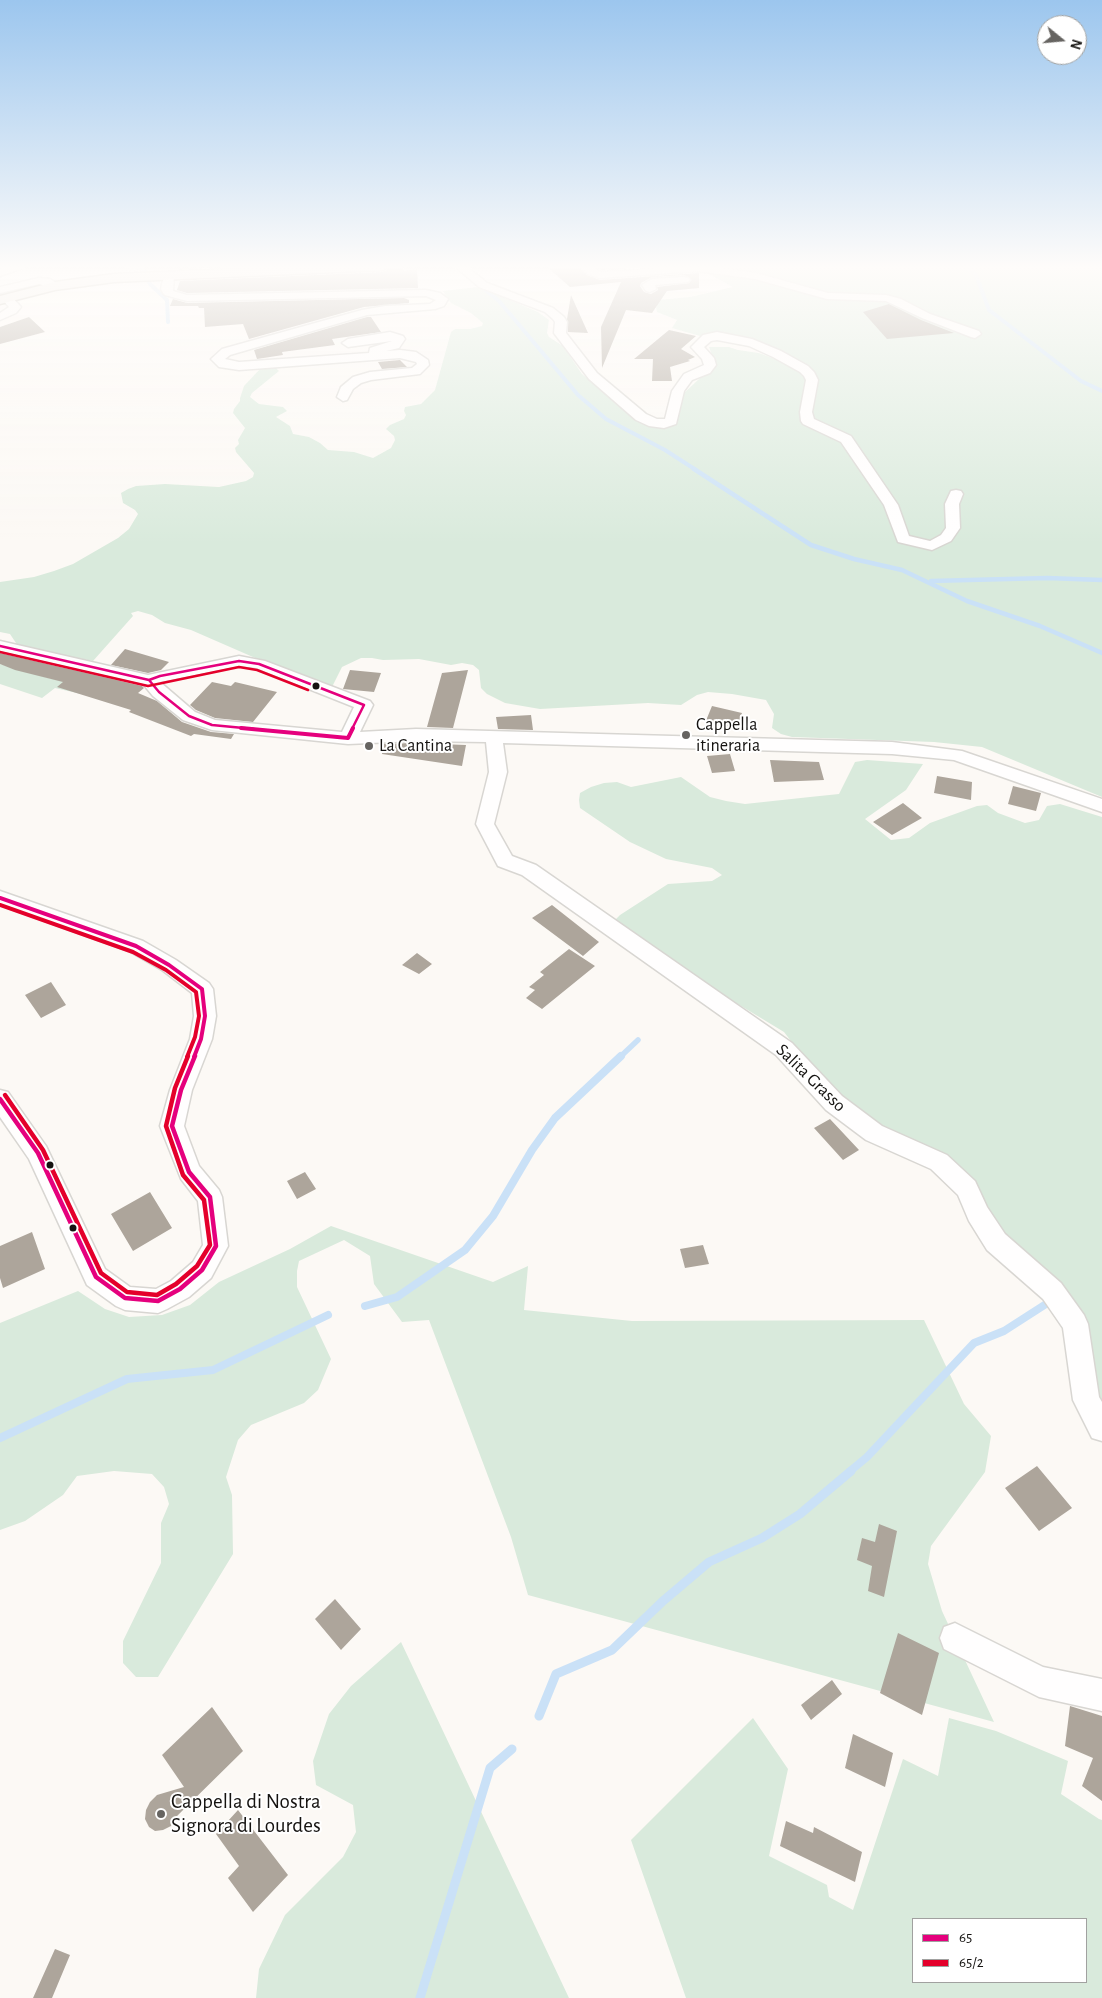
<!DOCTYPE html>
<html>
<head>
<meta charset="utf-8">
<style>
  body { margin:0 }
  #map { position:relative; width:1102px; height:1998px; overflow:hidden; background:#fcf9f5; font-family:"Alegreya Sans",sans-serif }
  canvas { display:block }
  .legend { position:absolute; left:912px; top:1918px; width:175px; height:65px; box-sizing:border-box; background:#fff; border:1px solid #a1a1a0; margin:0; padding:6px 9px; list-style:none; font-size:15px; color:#151311 }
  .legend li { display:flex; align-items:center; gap:10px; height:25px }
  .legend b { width:25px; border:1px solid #a1a1a0 }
  .north { position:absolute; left:1037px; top:15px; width:50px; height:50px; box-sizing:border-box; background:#fff; border:1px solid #a1a1a0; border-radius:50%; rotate:107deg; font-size:14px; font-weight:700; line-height:20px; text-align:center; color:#151311 }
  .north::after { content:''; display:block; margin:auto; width:18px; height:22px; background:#666461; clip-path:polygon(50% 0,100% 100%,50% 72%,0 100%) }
</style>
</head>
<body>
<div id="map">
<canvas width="1102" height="1998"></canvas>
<ul class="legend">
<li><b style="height:6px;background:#e5007d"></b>65</li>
<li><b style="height:6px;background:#e4002b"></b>65/2</li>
</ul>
<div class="north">N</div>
</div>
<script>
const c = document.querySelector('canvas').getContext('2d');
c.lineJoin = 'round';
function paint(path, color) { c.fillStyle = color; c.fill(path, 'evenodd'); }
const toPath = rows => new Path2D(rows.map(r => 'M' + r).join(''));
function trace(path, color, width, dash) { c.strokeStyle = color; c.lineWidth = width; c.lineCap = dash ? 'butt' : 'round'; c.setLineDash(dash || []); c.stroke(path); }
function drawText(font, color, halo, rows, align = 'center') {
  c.font = font + ' "Alegreya Sans",sans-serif'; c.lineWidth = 4; c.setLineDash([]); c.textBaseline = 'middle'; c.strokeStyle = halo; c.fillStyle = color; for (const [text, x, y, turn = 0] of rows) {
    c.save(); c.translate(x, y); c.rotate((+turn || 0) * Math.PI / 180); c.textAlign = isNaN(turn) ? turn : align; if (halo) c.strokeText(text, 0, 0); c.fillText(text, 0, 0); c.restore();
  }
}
paint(toPath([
  [695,266,1102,266,1102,797,982,747,934,742,792,737,781,734,772,728,774,714,766,700,732,694,708,692,697,695,681,705,648,703,540,709,505,703,487,694,481,688,479,670,473,665,462,663,451,665,419,659,383,660,372,658,361,658,342,667,332,687,269,664,191,630,165,623,152,615,138,611,131,613,133,616,93,661,18,646,10,634,0,632,0,582,34,577,54,571,73,564,118,538,129,529,138,514,135,510,123,503,121,493,128,489,136,486,165,484,219,487,246,481,253,477,254,473,236,452,235,448,239,444,238,440,245,428,233,413,234,409,240,401,240,398,244,386,260,369,276,368,279,371,252,393,250,397,259,404,283,407,287,411,276,417,290,426,293,434,309,437,320,443,328,450,354,452,373,458,391,448,395,440,394,436,386,429,390,425,404,419,406,415,404,411,405,407,421,404,435,390,451,332,455,329,470,329,482,326,483,323,471,313,451,303,443,291,479,287,538,312,549,320,547,333,549,337,563,346,582,374,637,419,661,425,683,394,715,364,709,347,729,347,738,350,759,353,778,360,791,361,782,356,714,335,700,336,672,328,677,320,657,312,656,308,658,300,690,297,733,287],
  [0,664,52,679,67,664,124,676,103,699,55,688,42,698,0,684],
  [867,760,923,764,906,790,865,819,891,840,909,838,930,823,977,806,987,805,998,813,1025,823,1039,820,1047,806,1060,804,1102,817,1102,1414,1085,1336,1007,1243,970,1182,862,1117,816,1073,784,1032,609,926,620,915,668,884,712,881,722,875,712,868,666,859,630,842,580,808,579,800,580,793,591,787,604,783,617,782,631,787,681,777,710,797,726,801,745,804,810,797,839,794,855,762],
  [331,1226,493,1282,528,1266,524,1310,632,1321,924,1320,964,1404,991,1436,985,1472,931,1546,928,1564,942,1611,994,1722,528,1595,511,1537,429,1320,402,1322,374,1284,370,1256,344,1240,299,1261,297,1271,297,1287,331,1359,318,1390,304,1403,251,1425,238,1440,226,1477,232,1495,233,1554,158,1677,136,1677,123,1663,123,1641,161,1563,161,1523,169,1504,164,1487,152,1474,114,1471,77,1476,63,1495,25,1521,0,1530,0,1323,78,1291,105,1309,129,1317,162,1315,190,1305,219,1282,290,1249],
  [401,1642,569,1998,256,1998,259,1969,285,1915,343,1857,356,1832,353,1805,316,1785,313,1761,329,1714,351,1686],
  [753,1718,788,1769,769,1856,827,1885,829,1897,853,1910,903,1759,938,1776,949,1718,996,1731,1068,1761,1061,1794,1099,1819,1102,1820,1102,1998,686,1998,631,1840],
  [913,1919,1086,1919,1086,1982,913,1982]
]), '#d9eadc');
trace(toPath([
  [129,266,143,269,150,284,167,300,168,322],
  [966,266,976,275,989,310,1081,381,1102,391],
  [481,286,499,301,578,395,606,419,665,450,696,470]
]), '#cae1f7', 4);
trace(toPath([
  [694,469,811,545,854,559,902,570,967,601,1040,626,1102,653],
  [931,581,1047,578,1102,580]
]), '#cae1f7', 4.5);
trace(toPath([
  [620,1057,638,1040]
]), '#cae1f7', 5.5);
trace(toPath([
  [365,1306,397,1297,465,1250,493,1216,532,1150,555,1118,621,1056],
  [0,1438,127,1379,213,1370,328,1315],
  [849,1472,867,1457,974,1343,1004,1331,1046,1304]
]), '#cae1f7', 8);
trace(toPath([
  [539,1716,556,1674,612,1650,663,1601,709,1562,762,1538,800,1514,851,1471],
  [420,1998,490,1768,512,1749]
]), '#cae1f7', 9);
paint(toPath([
  [392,266,403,266,404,271,417,269,418,288,187,293,177,290,180,281,383,272],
  [546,266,578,266,587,275,600,280,699,273,699,288,667,291,652,313,626,310,602,368,601,327,621,282,570,287],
  [684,275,691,279,689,283,657,287,658,290,651,294,644,292,640,286,641,283,652,277],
  [594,266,652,266,653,267,601,270],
  [571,295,588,333,568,332,567,319],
  [404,298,409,300,409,303,364,307,249,339,243,324,205,327,204,308,199,308,198,306,170,306,173,299,187,303],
  [889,304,921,320,954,333,887,339,863,312],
  [29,317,45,332,0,344,0,327],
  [367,317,371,317,381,332,332,339,335,345,282,352,283,355,257,359,254,350],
  [669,330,696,336,681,349,695,357,688,360,690,361,670,367,672,381,652,381,653,359,634,359],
  [400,360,407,367,382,369,378,362],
  [125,649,169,662,161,670,148,673,111,665],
  [0,653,142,686,144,688,138,693,157,701,182,722,211,732,234,734,231,739,194,734,191,736,129,712,131,710,57,687,63,682,15,670,0,664],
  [350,670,381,673,374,692,343,689],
  [468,670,453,728,427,727,442,673],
  [212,682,231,686,235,682,277,692,253,722,215,718,196,710,190,705],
  [712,706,742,713,736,729,705,723],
  [531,715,533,730,498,729,496,717],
  [411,743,466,745,462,766,382,754,383,744],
  [730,754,735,771,712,773,707,756],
  [770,760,819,762,824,780,774,782],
  [937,776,972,782,971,800,934,793],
  [1013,786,1041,793,1036,811,1008,804],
  [903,803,922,818,892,835,873,822],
  [552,905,599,942,583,956,532,918],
  [569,949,595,966,542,1009,526,998,535,990,529,987,544,975,540,972],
  [417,953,432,964,419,974,402,965],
  [51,982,66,1005,41,1018,25,995],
  [830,1119,859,1150,843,1160,814,1128],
  [305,1172,316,1189,297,1199,287,1181],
  [150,1192,172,1228,133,1251,111,1214],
  [32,1232,45,1269,3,1288,0,1278,0,1246],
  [703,1245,709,1264,685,1268,680,1249],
  [1037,1466,1072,1508,1039,1531,1005,1488],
  [879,1524,897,1531,884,1597,868,1591,872,1566,857,1560,862,1538,875,1542],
  [335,1599,361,1629,341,1650,315,1619],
  [898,1633,939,1653,922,1715,880,1693],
  [832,1680,842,1694,811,1720,801,1705],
  [1070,1706,1102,1716,1102,1801,1082,1786,1093,1758,1065,1746],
  [212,1707,243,1751,177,1816,171,1826,163,1830,155,1831,149,1827,145,1819,146,1810,150,1802,157,1795,184,1787,162,1755],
  [853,1734,893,1753,885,1787,845,1768],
  [238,1810,288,1875,253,1912,228,1878,239,1866,216,1834],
  [786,1821,813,1833,814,1827,862,1852,855,1882,780,1846],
  [55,1949,70,1955,52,1998,33,1998]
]), '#ada59b');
const minor = toPath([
  [10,266,24,266,23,268,0,276,0,269,10,266],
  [455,266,466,266,487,283,553,308,564,317,567,322,566,333,597,373,646,414,657,419,665,419,672,391,684,374,704,365,702,359,691,347,703,335,717,332,752,339,781,351,808,366,814,372,818,380,812,412,814,419,851,436,898,505,909,536,930,541,941,535,946,528,945,504,951,491,956,490,961,491,963,494,959,504,960,528,951,541,932,550,898,542,884,505,841,442,803,424,801,421,800,412,806,380,804,376,800,372,773,357,749,346,717,340,711,341,704,347,714,358,716,365,710,373,692,380,684,391,676,424,664,428,649,426,636,420,589,379,554,333,555,322,553,319,545,312,479,287,455,266],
  [580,266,591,266,601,272,656,269,654,266,705,266,756,273,828,293,886,295,901,299,930,314,979,331,981,334,975,338,971,337,922,318,886,301,827,299,755,279,698,271,600,278,588,274,580,266],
  [169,273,174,276,173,291,187,295,426,290,440,293,448,299,444,306,435,309,367,315,230,355,225,359,239,362,369,353,370,348,392,341,348,347,342,343,348,339,390,332,403,336,405,339,399,348,386,351,400,350,416,352,428,360,429,365,420,374,371,380,361,383,353,389,347,400,343,401,337,397,341,387,353,377,370,372,412,368,417,364,416,362,400,358,239,370,219,367,211,359,222,349,362,310,385,306,430,304,436,300,426,296,187,301,165,295,163,293,161,289,164,276,169,273],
  [684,277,688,278,690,280,688,282,655,285,656,289,650,292,646,291,642,285,652,279,684,277],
  [39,278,50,279,61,286,55,289,39,284,0,293,0,287,39,278],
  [7,295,11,296,21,307,16,313,0,320,0,313,9,307,1,298,7,295],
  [0,641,148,675,239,656,265,661,370,701,373,705,360,732,416,729,892,742,962,751,1102,799,1102,812,954,760,892,754,503,743,507,772,494,824,512,856,536,865,792,1043,842,1096,882,1126,947,1155,975,1181,987,1207,1005,1234,1061,1283,1084,1315,1088,1324,1099,1397,1102,1402,1102,1441,1092,1438,1073,1400,1063,1328,1043,1299,987,1250,969,1221,958,1195,931,1169,866,1140,826,1110,776,1055,522,875,498,866,476,824,489,772,486,742,416,741,348,744,212,730,183,720,153,696,143,684,0,651,0,641],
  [239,666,256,668,354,707,342,732,215,720,195,712,160,682,239,666],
  [0,891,143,941,176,960,209,983,213,989,216,1016,212,1039,192,1090,184,1126,199,1166,219,1190,222,1197,228,1246,211,1278,189,1297,167,1309,158,1313,125,1310,116,1306,87,1285,29,1159,0,1117,0,1090,8,1092,46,1146,105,1269,130,1287,156,1289,171,1281,193,1262,203,1245,198,1201,181,1179,160,1126,170,1090,190,1039,194,1016,192,993,162,970,129,951,0,905,0,891],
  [955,1623,1043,1667,1102,1679,1102,1711,1039,1697,944,1649,940,1638,944,1627,955,1623]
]);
const major = toPath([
  [298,266,390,266,383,270,114,282,55,290,0,304,0,296,55,282,114,274,298,266]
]);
trace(minor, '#d8d6d2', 3);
trace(major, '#b4afa1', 3);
paint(minor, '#fffefe');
paint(major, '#eeebe5');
trace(toPath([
  [0,646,149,680],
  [254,729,212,725,189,716,159,692,149,680,160,676,239,661,259,664,364,705,352,729]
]), '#e5007d', 2.5);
trace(toPath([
  [241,728,348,738,353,728],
  [0,898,136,946,169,965,202,989,205,1016,201,1039,194,1057]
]), '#e5007d', 4);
trace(toPath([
  [0,1099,38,1153,96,1277,125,1298,158,1301,180,1289,202,1270,216,1246,210,1197,189,1172,172,1126,181,1090,195,1056]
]), '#e5007d', 4.5);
trace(toPath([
  [0,652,148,686,239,667,257,670,308,690]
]), '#e4002b', 2.5);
trace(toPath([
  [0,905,133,952,166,970,196,992,199,1016,195,1037,187,1057]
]), '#e4002b', 4);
trace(toPath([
  [5,1095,43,1150,101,1273,127,1292,157,1295,176,1284,197,1266,210,1245,204,1200,183,1175,166,1126,175,1088,188,1056]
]), '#e4002b', 4.5);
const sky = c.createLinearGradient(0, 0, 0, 545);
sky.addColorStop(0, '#9cc6ee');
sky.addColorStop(0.49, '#fefcfa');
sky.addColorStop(1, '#fefcfa00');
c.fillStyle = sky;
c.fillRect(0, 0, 1102, 545);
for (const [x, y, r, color] of [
  [316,686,4.5,"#151311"],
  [686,735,5,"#666461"],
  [369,746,5,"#666461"],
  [50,1165,4.5,"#151311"],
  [73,1228,4.5,"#151311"],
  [161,1814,5,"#666461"]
]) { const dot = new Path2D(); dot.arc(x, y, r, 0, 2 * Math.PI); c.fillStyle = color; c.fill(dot); trace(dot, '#fff', 2); }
drawText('18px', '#151311', '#fff', [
  ["Cappella",696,725],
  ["itineraria",696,746],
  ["La Cantina",379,746]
], 'left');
drawText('18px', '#151311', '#fff', [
  ["Salita Grasso",811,1078,44]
]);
drawText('21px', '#151311', '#fff', [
  ["Cappella di Nostra",171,1802],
  ["Signora di Lourdes",171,1826]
], 'left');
</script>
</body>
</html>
